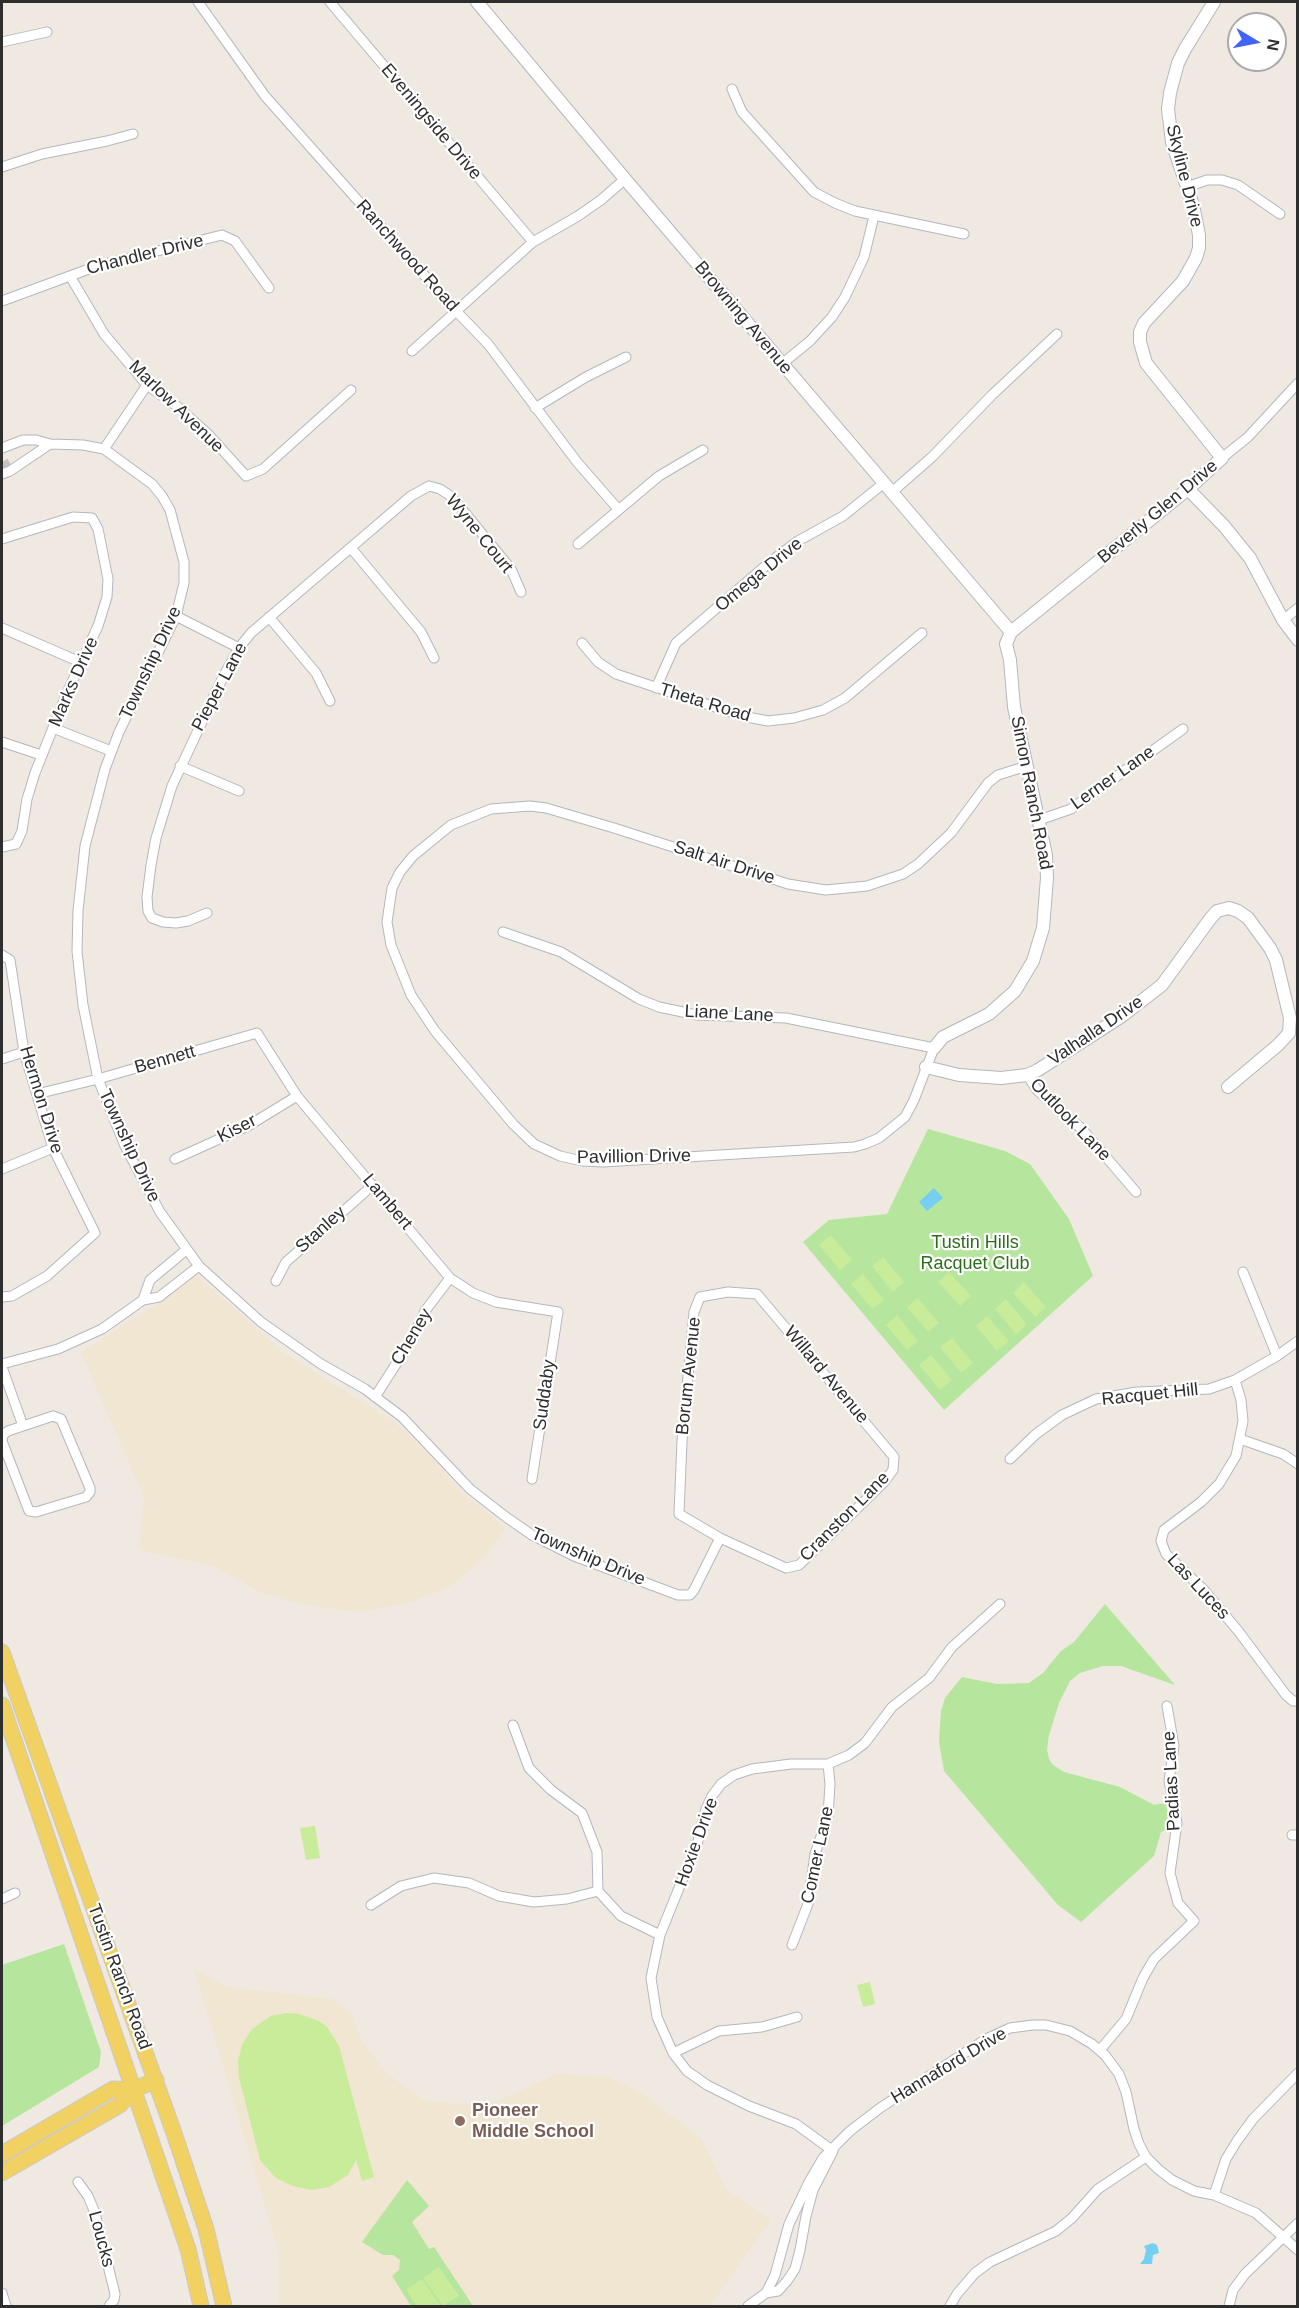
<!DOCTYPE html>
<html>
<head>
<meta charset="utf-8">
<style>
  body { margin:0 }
  #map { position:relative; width:1299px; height:2308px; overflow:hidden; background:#efe9e1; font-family:Arial,sans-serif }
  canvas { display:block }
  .frame { position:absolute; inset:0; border:3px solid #2e2e2e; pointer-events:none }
  .north { position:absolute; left:1227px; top:12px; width:60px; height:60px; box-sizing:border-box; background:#fff; border:2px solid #ababab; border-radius:50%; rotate:100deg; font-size:16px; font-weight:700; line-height:24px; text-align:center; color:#2e2e2e }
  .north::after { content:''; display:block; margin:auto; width:21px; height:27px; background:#4264fb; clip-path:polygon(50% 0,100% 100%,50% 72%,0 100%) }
</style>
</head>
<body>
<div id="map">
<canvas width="1299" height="2308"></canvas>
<div class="frame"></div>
<div class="north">N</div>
</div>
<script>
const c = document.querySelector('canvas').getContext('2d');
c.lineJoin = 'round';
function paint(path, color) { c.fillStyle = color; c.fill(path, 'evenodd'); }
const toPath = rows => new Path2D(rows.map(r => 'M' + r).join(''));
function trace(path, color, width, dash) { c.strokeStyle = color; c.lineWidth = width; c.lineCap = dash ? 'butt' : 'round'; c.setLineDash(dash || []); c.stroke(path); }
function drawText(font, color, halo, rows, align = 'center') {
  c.font = font + ' Arial,sans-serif'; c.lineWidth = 4.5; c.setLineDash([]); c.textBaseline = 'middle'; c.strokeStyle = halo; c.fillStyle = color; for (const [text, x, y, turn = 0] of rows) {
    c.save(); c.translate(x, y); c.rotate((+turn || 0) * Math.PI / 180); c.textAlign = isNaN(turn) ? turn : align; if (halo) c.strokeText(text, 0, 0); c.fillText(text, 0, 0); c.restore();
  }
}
paint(toPath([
  [196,1275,284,1353,393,1421,430,1456,464,1494,506,1528,482,1560,452,1585,409,1603,360,1612,305,1605,262,1593,213,1566,139,1550,144,1498,81,1352,157,1304],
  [194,1969,227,1987,332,1999,351,2013,362,2041,386,2073,424,2100,463,2105,495,2102,557,2074,608,2077,641,2093,701,2138,727,2190,771,2220,710,2306,279,2306,279,2253]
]), '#f0e6d1');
paint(toPath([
  [928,1129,1005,1151,1030,1164,1069,1219,1093,1276,944,1410,803,1242,829,1220,887,1214],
  [1105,1604,1175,1685,1121,1666,1103,1666,1080,1673,1070,1681,1059,1703,1049,1735,1047,1750,1049,1759,1053,1765,1064,1772,1120,1787,1154,1805,1166,1803,1170,1823,1169,1829,1161,1832,1154,1856,1081,1922,1058,1905,944,1771,939,1742,941,1711,945,1698,962,1677,997,1684,1029,1683,1043,1673,1061,1651,1074,1642],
  [64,1944,101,2052,99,2067,2,2126,2,1965],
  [407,2180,429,2206,412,2222,429,2249,434,2247,473,2306,411,2306,392,2276,399,2270,400,2260,393,2255,383,2255,362,2242]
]), '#b6e59e');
paint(toPath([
  [831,1235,852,1260,840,1270,819,1245],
  [883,1257,904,1282,893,1292,872,1266],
  [949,1272,971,1296,960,1306,938,1282],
  [863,1274,884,1300,872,1309,851,1284],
  [1024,1282,1046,1307,1035,1317,1013,1293],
  [918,1298,939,1323,928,1332,907,1307],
  [1006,1299,1027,1324,1016,1334,995,1309],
  [897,1315,918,1341,907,1350,886,1325],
  [987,1316,1009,1341,997,1351,976,1326],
  [952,1338,973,1363,961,1373,940,1347],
  [931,1355,952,1380,940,1390,919,1365],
  [315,1826,320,1858,306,1860,300,1828],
  [870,1982,875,2004,863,2007,857,1985],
  [286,2013,299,2014,319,2021,327,2027,339,2046,374,2177,362,2181,356,2160,348,2175,329,2187,312,2190,293,2186,276,2178,260,2160,239,2078,238,2061,242,2045,252,2029,271,2016],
  [439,2267,459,2296,443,2306,423,2278],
  [422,2279,441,2306,417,2306,406,2290]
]), '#c9ec9a');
paint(toPath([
  [934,1188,943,1198,927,1211,919,1202],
  [1153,2243,1157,2245,1159,2253,1153,2255,1152,2264,1140,2264,1144,2259,1146,2250,1144,2246]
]), '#75cff0');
trace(toPath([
  [2,467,11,462]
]), '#c8c4bd', 9, [9, 4.5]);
const minor = toPath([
  [198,2,265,96,457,312,488,344,577,462,618,509],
  [330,2,533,242],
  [2,42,47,32],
  [732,89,742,112,814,192,835,203,855,211,964,234],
  [2,167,42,154,107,141,133,134],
  [1187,187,1207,180,1222,180,1238,185,1280,214],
  [70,276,104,334,147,385,178,407,208,434,246,476,263,469,351,390],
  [2,301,97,266,222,235,235,241,269,288],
  [412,351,533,242,578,216,601,200,625,179],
  [783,363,810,341,832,317,845,297,864,257,874,216],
  [535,408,586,377,626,357],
  [2,448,23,440,36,440,50,444,83,445,104,449,152,484,162,496,170,510,184,562,184,583,176,616,119,732,105,769,85,846,78,911,77,951,83,1005,98,1079,125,1146,160,1212,199,1266,261,1322,321,1364,365,1389,402,1417,470,1489,506,1517,532,1535,574,1556,678,1595,690,1595,694,1590,720,1538],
  [104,449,147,385],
  [1222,458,1248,437,1298,383],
  [2,474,10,471,50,444],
  [892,492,932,457,992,395,1057,334],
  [2,539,73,517,92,518,98,529,108,579,107,597,98,626,66,695,35,773,27,799,22,831,16,844,2,847],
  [578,544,659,476,703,450],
  [351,548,421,632,434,658],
  [176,616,239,648],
  [269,617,316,673,330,701],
  [1283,620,1298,608],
  [2,628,80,662],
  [582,643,598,662,616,674,742,716,768,721,794,718,823,710,845,698,922,633],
  [656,688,676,643,770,562,798,541,843,516,884,483],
  [53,728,111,751],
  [2,742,41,755],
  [180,766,239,791],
  [1039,820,1071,809,1183,729],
  [207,913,188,921,176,923,163,922,152,918,148,911,147,897,151,865,156,838,172,786,222,679,239,648,251,633,411,496,429,486,440,489,452,497,511,569,521,592],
  [503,932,561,952,639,999,659,1007,697,1015,786,1018,934,1048,914,1100,905,1117,879,1138,865,1144,854,1147,603,1162,582,1161,560,1156,534,1144,513,1124,435,1031,411,995,391,945,387,922,392,888,400,872,413,856,451,825,491,809,530,806,546,808,614,828,788,884,826,890,867,886,903,874,918,864,951,833,988,783,998,775,1027,766],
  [2,955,10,960,24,1052,53,1148,95,1233,47,1276,12,1296,2,1297],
  [2,1059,24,1052],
  [1027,1075,1037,1090,1082,1129,1136,1192],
  [37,1094,98,1079,257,1033,297,1096,450,1278,473,1293,496,1302,558,1312,532,1479],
  [175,1159,248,1126,297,1096],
  [2,1169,53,1148],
  [1243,1272,1277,1356],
  [276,1281,286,1262,373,1185],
  [728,1292,757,1294,894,1457,893,1470,884,1482,799,1565,786,1568,720,1538,679,1514,682,1441,694,1312,700,1297,728,1292],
  [143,1300,150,1280,186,1250],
  [2,1364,58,1349,102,1329,143,1300,159,1297,199,1266],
  [2,1367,23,1426],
  [1235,1380,1241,1400,1243,1421,1236,1456,1219,1484,1201,1502,1164,1530,1161,1541,1166,1554,1204,1590,1239,1632,1286,1695,1293,1701,1298,1701],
  [375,1397,412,1339,425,1311,450,1278],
  [53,1416,61,1419,90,1488,90,1492,86,1497,36,1512,29,1511,2,1441,3,1435,8,1431,53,1416],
  [1240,1439,1283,1454,1298,1464],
  [1010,1459,1036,1434,1062,1415,1096,1399,1137,1392,1209,1389,1235,1380,1277,1356,1298,1341],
  [513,1725,529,1768,551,1790,582,1813,597,1852,598,1891,621,1916,660,1935],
  [1292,1835,1298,1835],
  [2,1899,15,1893],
  [371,1905,401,1886,434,1878,469,1883,499,1896,534,1902,567,1899,598,1891],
  [792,1945,808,1904,815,1854,828,1816,830,1784,828,1764],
  [1100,2050,1126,2019,1143,1978,1154,1959,1194,1921,1178,1903,1170,1873,1177,1823,1169,1781,1174,1746,1167,1706],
  [673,2053,719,2031,762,2027,797,2017],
  [833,2151,796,2124,749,2106,707,2085,687,2071,673,2053,657,2017,651,1978,660,1935,698,1841,706,1809,712,1796,721,1784,734,1775,752,1769,791,1764,828,1764,849,1755,865,1743,892,1707,929,1678,952,1647,1000,1604],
  [78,2182,88,2196,95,2213,115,2294,114,2300,109,2306],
  [1214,2195,1226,2159,1237,2141,1253,2119,1298,2073],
  [2,2293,6,2306],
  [766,2293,775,2275,789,2224,809,2182,823,2158,850,2131,880,2108,986,2039,1010,2028,1033,2025,1046,2025,1070,2031,1092,2044,1105,2055,1119,2074,1126,2092,1134,2129,1139,2144,1146,2157,1158,2169,1172,2180,1194,2191,1214,2195,1256,2213,1298,2250],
  [748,2306,766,2293,778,2291,787,2281,795,2269,800,2250,806,2216,813,2190,832,2153],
  [950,2306,957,2294,975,2273,990,2262,1056,2231,1072,2218,1098,2189,1146,2157],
  [1229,2306,1233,2290,1245,2274,1298,2223]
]);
const tertiary = toPath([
  [477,2,625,179,1011,632],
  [1188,489,1224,526,1250,558,1283,620,1298,640],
  [1011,632,1188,489,1222,458,1146,363,1140,342,1140,332,1144,323,1183,281,1196,258,1199,248,1199,235,1193,205,1172,142,1168,109,1170,93,1178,63,1185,49,1214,2],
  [934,1048,943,1037,989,1014,1015,991,1033,961,1043,928,1047,878,1046,855,1014,707,1010,660,1006,644,1011,632],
  [926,1067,959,1075,1001,1078,1027,1075,1038,1070,1122,1016,1162,985,1210,919,1217,911,1229,908,1238,911,1248,918,1270,948,1276,960,1290,1018,1289,1033,1278,1045,1228,1087]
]);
const primary = toPath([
  [2,1652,174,2133,206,2229,224,2306],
  [2,1705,188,2249,201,2306],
  [2,2154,113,2089,133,2090,156,2080],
  [2,2173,120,2105,133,2090]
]);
trace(minor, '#b4b7c1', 11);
trace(tertiary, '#b4b7c1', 14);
trace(primary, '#c9c9c9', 17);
trace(minor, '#fff', 9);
trace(tertiary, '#fff', 12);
trace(primary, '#f2d163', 15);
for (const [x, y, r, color] of [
  [460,2121,6,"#8d6e63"]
]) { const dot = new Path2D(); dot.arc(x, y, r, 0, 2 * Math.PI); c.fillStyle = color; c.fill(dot); trace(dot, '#fff', 2); }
drawText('18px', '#2e2e2e', '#fff', [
  ["Eveningside Drive",431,122,50],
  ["Skyline Drive",1184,176,76],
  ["Chandler Drive",145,255,-14],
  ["Ranchwood Road",407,256,48],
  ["Browning Avenue",743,318,50],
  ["Marlow Avenue",176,407,44],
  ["Beverly Glen Drive",1158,512,-40],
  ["Wyne Court",479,534,51],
  ["Omega Drive",759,575,-39],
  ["Township Drive",151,663,-65],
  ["Marks Drive",74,682,-66],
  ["Pieper Lane",220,687,-62],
  ["Theta Road",705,703,17],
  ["Lerner Lane",1113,778,-35],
  ["Simon Ranch Road",1031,793,79],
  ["Salt Air Drive",724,863,18],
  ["Liane Lane",729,1014,3],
  ["Valhalla Drive",1096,1031,-34],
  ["Bennett",165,1060,-16],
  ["Hermon Drive",41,1100,73],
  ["Outlook Lane",1070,1120,46],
  ["Kiser",237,1129,-27],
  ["Township Drive",129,1146,65],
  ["Pavillion Drive",634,1157,-1],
  ["Lambert",387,1202,50],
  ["Stanley",321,1230,-42],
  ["Cheney",412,1337,-59],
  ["Willard Avenue",826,1375,50],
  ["Borum Avenue",689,1376,-84],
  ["Suddaby",545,1395,-82],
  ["Racquet Hill",1150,1395,-6],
  ["Cranston Lane",845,1517,-45],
  ["Township Drive",588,1557,23],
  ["Las Luces",1198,1587,47],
  ["Padias Lane",1172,1781,-93],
  ["Hoxie Drive",697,1842,-70],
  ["Comer Lane",818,1855,-78],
  ["Tustin Ranch Road",119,1977,70],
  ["Hannaford Drive",949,2066,-31],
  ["Loucks",101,2239,75]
]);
drawText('18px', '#2c6e1b', '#fff', [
  ["Tustin Hills",975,1243],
  ["Racquet Club",975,1264]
]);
drawText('bold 18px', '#785e54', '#fff', [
  ["Pioneer",472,2111],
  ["Middle School",472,2132]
], 'left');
</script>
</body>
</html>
